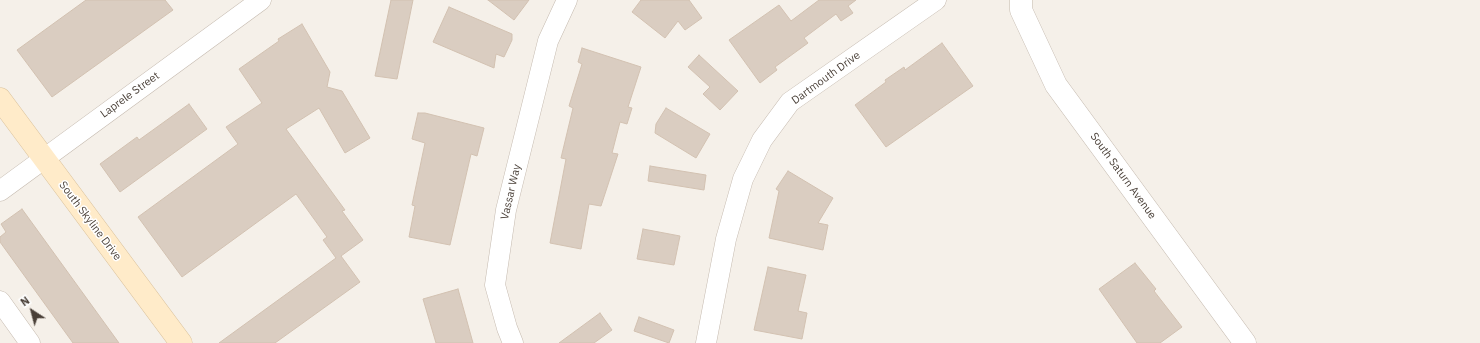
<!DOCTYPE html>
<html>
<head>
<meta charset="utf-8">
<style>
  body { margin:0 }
  #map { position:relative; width:1480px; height:343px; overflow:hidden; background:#f5f0e9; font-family:"IBM Plex Sans",sans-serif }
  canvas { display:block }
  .north { position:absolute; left:12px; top:291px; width:40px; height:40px; -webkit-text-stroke:3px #fff; paint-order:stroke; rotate:324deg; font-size:11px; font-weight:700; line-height:16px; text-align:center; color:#493f37 }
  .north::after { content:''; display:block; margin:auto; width:14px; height:18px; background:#493f37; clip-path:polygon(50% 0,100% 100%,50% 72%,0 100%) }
</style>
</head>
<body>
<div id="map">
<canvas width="1480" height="343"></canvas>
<div class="north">N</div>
</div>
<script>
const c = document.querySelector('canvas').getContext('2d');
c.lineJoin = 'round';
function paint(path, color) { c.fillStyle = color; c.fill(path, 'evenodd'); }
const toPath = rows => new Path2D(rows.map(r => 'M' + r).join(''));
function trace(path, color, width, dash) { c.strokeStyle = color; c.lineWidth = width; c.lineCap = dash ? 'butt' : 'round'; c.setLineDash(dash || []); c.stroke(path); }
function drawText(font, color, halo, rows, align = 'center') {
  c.font = font + ' "IBM Plex Sans",sans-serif'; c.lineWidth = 3; c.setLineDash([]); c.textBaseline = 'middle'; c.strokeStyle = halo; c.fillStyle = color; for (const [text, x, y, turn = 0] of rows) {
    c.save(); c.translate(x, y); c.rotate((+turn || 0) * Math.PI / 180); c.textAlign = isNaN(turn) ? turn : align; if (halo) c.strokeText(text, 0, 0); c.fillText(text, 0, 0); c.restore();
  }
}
const building = toPath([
  [86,0,165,0,173,10,52,97,17,50,86,0],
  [391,0,413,0,397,79,375,76,391,0],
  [488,0,529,0,514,20,488,0],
  [641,0,689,0,702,18,685,30,678,21,665,38,632,12,641,0],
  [819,0,856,0,848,6,853,13,841,21,836,14,804,38,808,43,775,67,777,70,760,83,729,40,779,5,791,21,819,0],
  [449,7,512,34,512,40,504,57,496,54,494,68,433,42,449,7],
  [302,24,330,72,327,87,342,91,370,138,345,153,319,108,286,129,345,210,342,211,363,240,341,256,360,282,275,343,219,343,336,258,323,240,327,237,296,194,182,277,138,217,238,144,226,127,262,103,239,69,279,41,278,39,302,24],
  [942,43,973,86,886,147,855,105,886,82,885,80,904,67,905,70,942,43],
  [582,48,641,67,628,107,632,108,627,124,620,122,612,153,618,154,601,206,589,204,581,249,550,243,566,159,561,158,573,108,569,106,582,64,578,62,582,48],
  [699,55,738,91,720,110,703,94,710,87,688,67,699,55],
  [189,104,207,129,120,192,100,164,137,137,139,140,189,104],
  [666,108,710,134,696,158,655,133,656,124,666,108],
  [418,113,425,113,484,128,477,156,471,154,450,245,409,237,415,206,412,205,425,143,412,139,418,113],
  [650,166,706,175,704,190,648,181,650,166],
  [788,171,833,198,818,223,828,225,823,250,769,238,779,191,776,189,788,171],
  [22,209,119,343,73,343,0,242,0,237,6,232,1,224,22,209],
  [643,229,680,236,674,265,637,259,643,229],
  [1135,263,1156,289,1154,291,1182,327,1160,343,1137,343,1099,289,1135,263],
  [768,267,806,275,798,311,807,313,802,339,754,330,768,267],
  [458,289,473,343,436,343,423,299,458,289],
  [600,313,612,330,594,343,559,343,600,313],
  [639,317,674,330,669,343,634,331,639,317]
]);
paint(building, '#dacdc1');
trace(building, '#d2c1b1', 1);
const minor = toPath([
  [0,191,261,0],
  [0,301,30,343],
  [513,343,507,328,495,285,506,210,548,41,567,0],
  [706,343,726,239,743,179,762,140,790,102,936,0]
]);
const tertiary = toPath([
  [1021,0,1021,10,1056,85,1245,343]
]);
const secondary = toPath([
  [0,99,181,343]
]);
trace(minor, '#c4b9ae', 21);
trace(tertiary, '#c4b9ae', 23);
trace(secondary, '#d9c09a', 23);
trace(minor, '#fff', 20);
trace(tertiary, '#fff', 22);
trace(secondary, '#ffebc9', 22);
drawText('11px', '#493f37', '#fff', [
  ["Dartmouth Drive",826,78,-36],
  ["Laprele Street",130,95,-36],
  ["South Saturn Avenue",1123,176,54],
  ["Vassar Way",511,192,-77],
  ["South Skyline Drive",90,221,53]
]);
</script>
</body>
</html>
